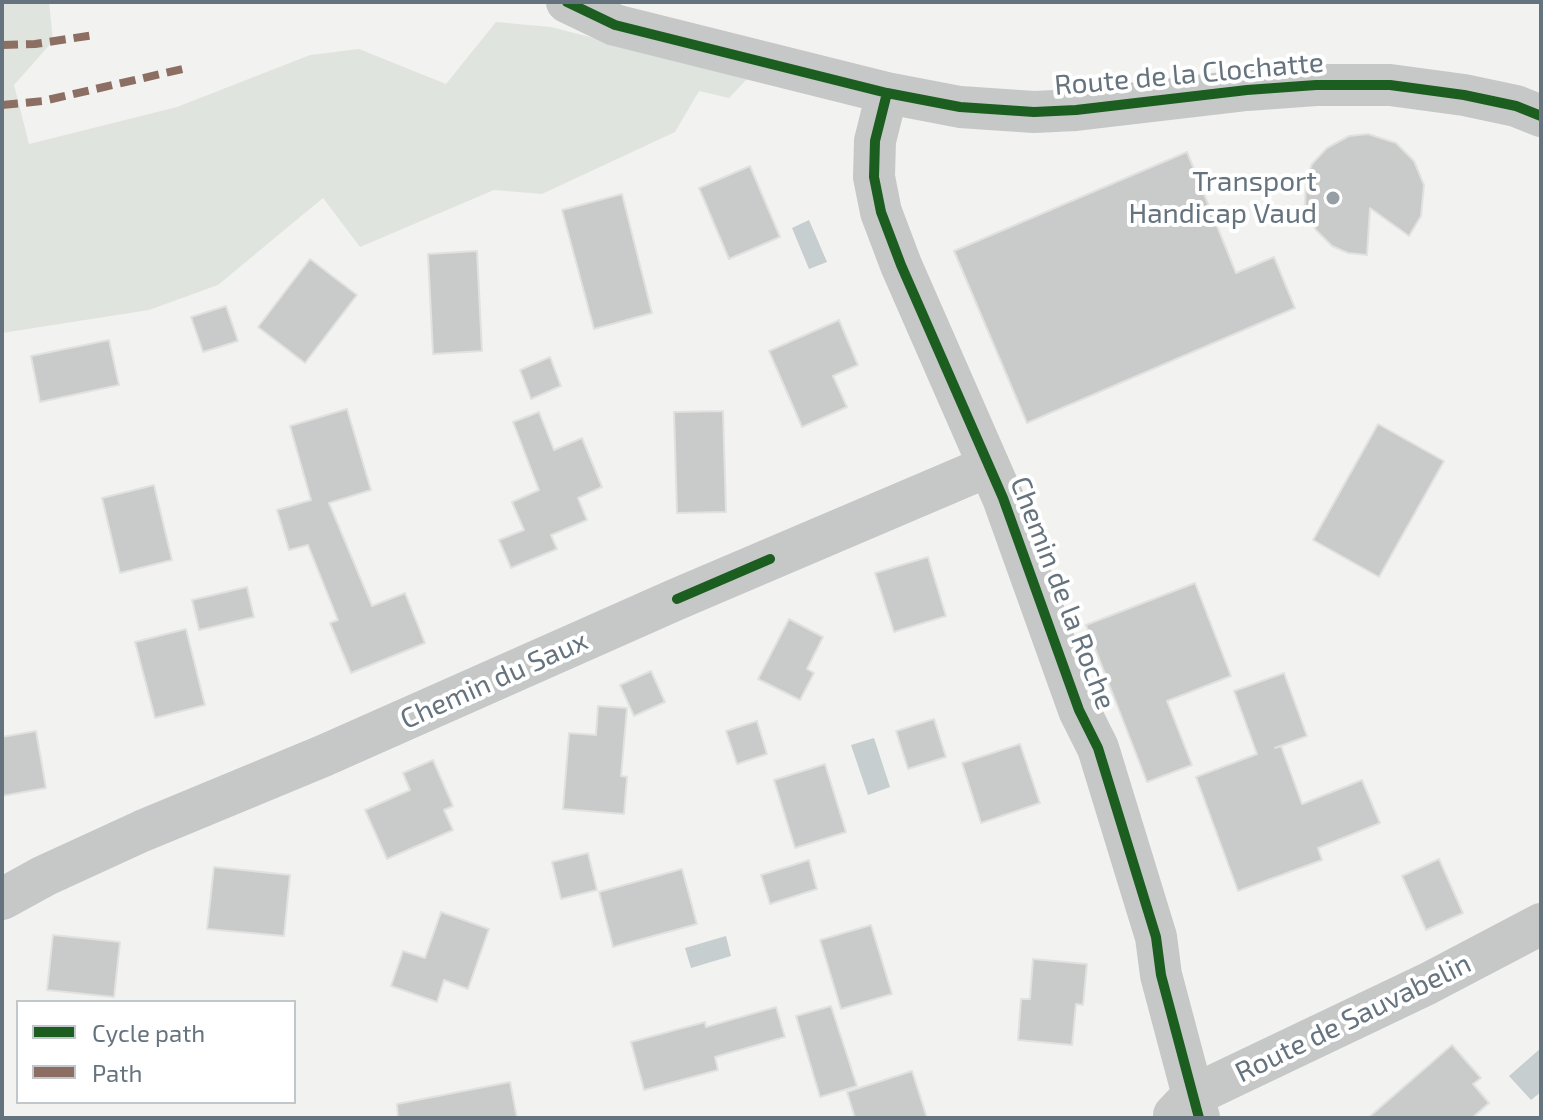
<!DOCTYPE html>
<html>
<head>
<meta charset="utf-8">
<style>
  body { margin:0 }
  #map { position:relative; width:1543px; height:1120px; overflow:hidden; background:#f2f2f0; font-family:"Exo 2",sans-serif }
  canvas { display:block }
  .frame { position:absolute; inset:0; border:4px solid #65737e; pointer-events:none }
  .legend { position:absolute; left:16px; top:1000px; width:280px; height:104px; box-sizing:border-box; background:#fff; border:2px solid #c1c7cb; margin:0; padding:10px 14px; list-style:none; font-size:24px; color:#65737e }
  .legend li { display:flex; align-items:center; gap:16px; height:40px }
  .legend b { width:40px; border:2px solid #c1c7cb }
</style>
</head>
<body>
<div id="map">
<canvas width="1543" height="1120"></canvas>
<div class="frame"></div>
<ul class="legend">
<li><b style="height:10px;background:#1b5e20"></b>Cycle path</li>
<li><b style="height:10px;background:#8d6e63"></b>Path</li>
</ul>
</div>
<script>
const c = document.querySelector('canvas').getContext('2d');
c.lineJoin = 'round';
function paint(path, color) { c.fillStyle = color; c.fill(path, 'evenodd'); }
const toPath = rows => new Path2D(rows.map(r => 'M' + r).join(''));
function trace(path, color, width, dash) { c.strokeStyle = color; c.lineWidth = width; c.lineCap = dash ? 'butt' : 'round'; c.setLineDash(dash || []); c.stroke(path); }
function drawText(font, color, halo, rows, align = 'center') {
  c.font = font + ' "Exo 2",sans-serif'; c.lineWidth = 8; c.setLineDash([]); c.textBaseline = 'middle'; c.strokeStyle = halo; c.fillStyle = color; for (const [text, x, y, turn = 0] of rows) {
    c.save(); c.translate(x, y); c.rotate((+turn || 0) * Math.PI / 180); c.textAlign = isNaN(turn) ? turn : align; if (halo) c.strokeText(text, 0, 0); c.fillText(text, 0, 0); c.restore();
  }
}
paint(toPath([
  [2,2,49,2,53,41,14,85,29,144,177,107,310,55,359,49,446,84,496,22,551,27,748,78,729,98,699,91,675,132,542,194,494,190,360,247,323,198,218,285,149,310,2,333]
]), '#e0e4de');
paint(toPath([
  [809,220,827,262,809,269,792,228],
  [874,738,890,787,868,795,851,745],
  [726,936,731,956,691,968,685,948],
  [1541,1048,1541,1092,1531,1100,1509,1076]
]), '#c6ced0');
const building = toPath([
  [1368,134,1396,143,1414,161,1424,185,1421,216,1409,236,1370,208,1367,255,1348,253,1332,246,1316,230,1305,207,1306,181,1312,164,1327,148,1349,136,1368,134],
  [1187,152,1236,273,1274,257,1295,308,1027,423,954,251,1187,152],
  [750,166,780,237,729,259,699,188,750,166],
  [622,194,652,313,594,329,562,210,622,194],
  [477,251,482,351,433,354,428,254,477,251],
  [310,259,357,295,305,363,258,327,310,259],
  [226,306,238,341,203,352,191,317,226,306],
  [839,320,858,365,833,376,847,407,802,427,769,351,839,320],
  [109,340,119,385,40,402,31,356,109,340],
  [550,357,561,386,531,399,520,370,550,357],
  [347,409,371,490,329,503,372,606,405,593,425,643,351,673,330,623,338,620,308,545,289,550,277,510,311,500,290,426,347,409],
  [723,411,726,512,677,513,674,412,723,411],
  [539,412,554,450,582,438,602,487,578,498,587,520,551,535,557,549,511,568,499,540,524,530,512,502,539,490,513,422,539,412],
  [1378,424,1444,461,1379,577,1313,540,1378,424],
  [154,485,172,560,120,573,102,498,154,485],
  [928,557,946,616,894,632,875,573,928,557],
  [1195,583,1231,676,1167,701,1192,765,1147,782,1086,625,1195,583],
  [247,587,254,617,199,630,192,600,247,587],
  [789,619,823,637,807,669,814,673,800,700,758,679,789,619],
  [186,629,205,705,155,718,135,642,186,629],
  [651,671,665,702,634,716,620,685,651,671],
  [1284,673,1307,736,1275,748,1281,746,1302,804,1362,780,1380,823,1318,848,1322,860,1238,891,1196,777,1257,754,1234,691,1284,673],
  [598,706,627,708,621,776,627,777,624,814,563,809,569,733,596,735,598,706],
  [934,719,946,757,908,769,896,731,934,719],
  [757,721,767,754,737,764,726,731,757,721],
  [36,731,46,788,2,796,2,737,36,731],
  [1020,744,1040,803,981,823,962,763,1020,744],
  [433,760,453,806,444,810,453,830,387,859,365,810,410,790,403,773,433,760],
  [825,764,846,832,795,848,774,780,825,764],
  [588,853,597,890,561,899,552,862,588,853],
  [1439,859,1463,913,1426,930,1402,876,1439,859],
  [809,860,817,889,770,904,761,875,809,860],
  [214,867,290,875,284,936,207,929,214,867],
  [682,869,697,924,613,947,599,892,682,869],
  [441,912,489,929,468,989,444,980,437,1002,391,986,403,951,425,958,441,912],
  [871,925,892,994,841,1009,820,940,871,925],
  [53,935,120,942,114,997,47,990,53,935],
  [1033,959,1087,964,1083,1005,1076,1004,1072,1045,1018,1040,1021,999,1030,999,1033,959],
  [831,1006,857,1086,820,1097,796,1016,831,1006],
  [776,1007,785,1037,715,1057,718,1070,644,1090,631,1042,705,1022,706,1027,776,1007],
  [1452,1045,1481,1078,1473,1084,1489,1103,1472,1118,1368,1118,1452,1045],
  [912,1071,927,1118,855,1118,847,1092,912,1071],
  [510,1082,517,1118,398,1118,397,1104,510,1082]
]);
paint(building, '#c9caca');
trace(building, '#e1e1e0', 2);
trace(toPath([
  [567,2,615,25,887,93,960,107,1034,112,1076,110,1247,90,1316,85,1390,85,1464,95,1516,106,1541,116],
  [887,93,875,141,874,177,881,212,901,265,1003,498,1079,710,1098,748,1156,937,1161,975,1199,1118],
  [2,899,44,876,142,831,323,756,677,599,989,466],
  [1174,1115,1192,1096,1427,984,1541,924]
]), '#c6c8c8', 42);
trace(toPath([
  [2,45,35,44,94,35],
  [2,105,43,101,187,68]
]), '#8d6e63', 8, [16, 8]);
trace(toPath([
  [567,2,615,25,887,93,960,107,1034,112,1076,110,1247,90,1316,85,1390,85,1464,95,1516,106,1541,116],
  [887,93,875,141,874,177,881,212,901,265,1003,498,1079,710,1098,748,1156,937,1161,975,1199,1118],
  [677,599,770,559]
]), '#1b5e20', 10);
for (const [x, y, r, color] of [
  [1333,198,8,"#969fa6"]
]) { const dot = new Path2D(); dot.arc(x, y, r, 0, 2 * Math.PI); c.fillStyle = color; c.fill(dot); trace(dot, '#fff', 3); }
drawText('28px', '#65737e', '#fff', [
  ["Route de la Clochatte",1189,74,-5],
  ["Chemin de la Roche",1063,593,69],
  ["Chemin du Saux",494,680,-24],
  ["Route de Sauvabelin",1353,1018,-26]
]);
drawText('28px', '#65737e', '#fff', [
  ["Transport",1317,182],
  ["Handicap Vaud",1317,214]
], 'right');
</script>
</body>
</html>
